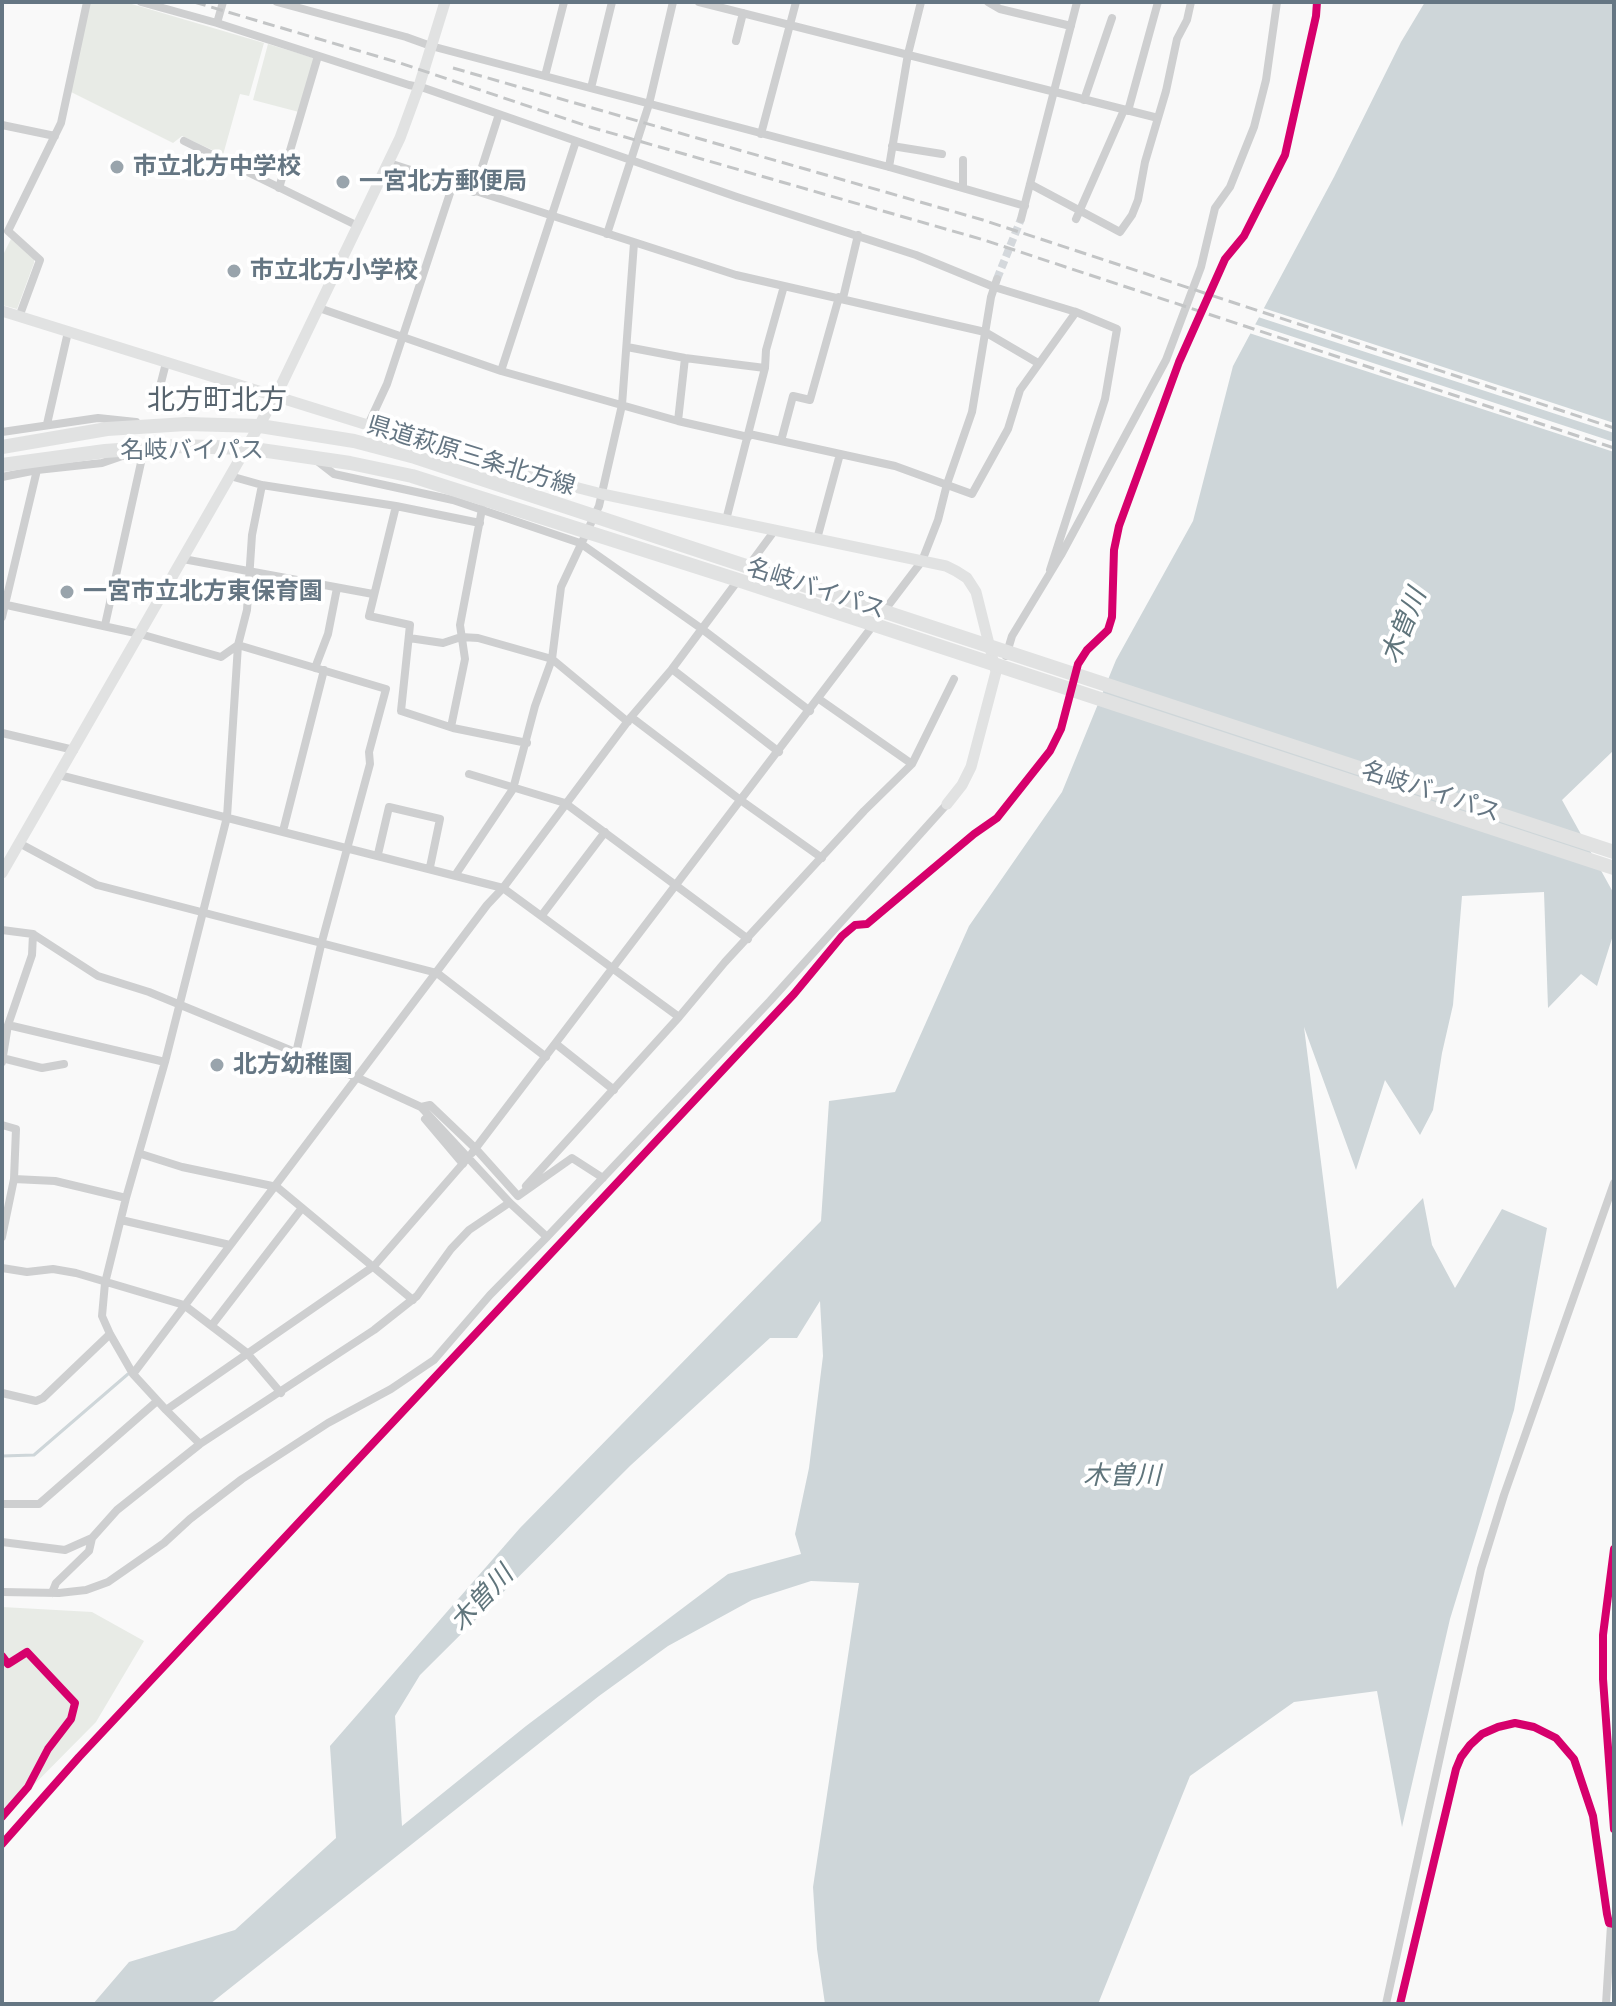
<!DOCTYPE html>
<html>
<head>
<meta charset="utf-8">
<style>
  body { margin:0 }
  #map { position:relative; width:1616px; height:2006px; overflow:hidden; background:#f9f9f9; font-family:Mulish,sans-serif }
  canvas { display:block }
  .frame { position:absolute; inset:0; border:4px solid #657683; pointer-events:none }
</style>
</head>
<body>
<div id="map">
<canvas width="1616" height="2006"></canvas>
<div class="frame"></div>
</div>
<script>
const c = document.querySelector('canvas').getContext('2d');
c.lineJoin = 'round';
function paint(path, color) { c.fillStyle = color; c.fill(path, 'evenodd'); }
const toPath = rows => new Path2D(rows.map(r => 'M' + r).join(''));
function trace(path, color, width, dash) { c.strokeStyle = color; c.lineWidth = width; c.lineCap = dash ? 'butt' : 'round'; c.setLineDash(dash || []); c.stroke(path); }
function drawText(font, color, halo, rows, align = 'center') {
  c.font = font + ' Mulish,"Noto Sans JP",sans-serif'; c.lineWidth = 8; c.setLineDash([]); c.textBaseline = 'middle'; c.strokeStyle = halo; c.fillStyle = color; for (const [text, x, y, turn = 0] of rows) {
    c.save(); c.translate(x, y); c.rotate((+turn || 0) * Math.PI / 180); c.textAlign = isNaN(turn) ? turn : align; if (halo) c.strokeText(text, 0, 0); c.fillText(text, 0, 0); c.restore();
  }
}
paint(toPath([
  [90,2,125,2,264,43,249,96,240,94,223,155,182,136,173,143,71,92],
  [268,44,314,58,299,112,253,100],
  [11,239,34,259,34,263,17,309,2,305,2,257],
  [2,1607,92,1612,144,1641,96,1722,2,1817]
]), '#e8ebe6');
paint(toPath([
  [1425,2,1614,2,1614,750,1562,800,1614,894,1614,932,1597,986,1581,974,1548,1008,1544,892,1462,896,1453,1005,1442,1053,1433,1110,1420,1135,1385,1080,1356,1170,1304,1027,1337,1289,1423,1198,1432,1245,1455,1288,1502,1209,1547,1228,1514,1410,1450,1619,1402,1827,1377,1691,1294,1702,1190,1776,1098,2004,825,2004,817,1949,813,1887,859,1583,811,1581,752,1600,668,1646,599,1696,210,2004,93,2004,129,1962,235,1930,336,1838,330,1746,520,1528,821,1221,829,1101,895,1092,969,926,1062,792,1116,660,1193,521,1233,366,1334,177,1401,42],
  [820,1301,823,1356,809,1468,795,1534,801,1554,728,1574,526,1726,402,1826,395,1716,420,1675,631,1465,770,1338,797,1338]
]), '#ced6d9');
paint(toPath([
  [1260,307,1614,423,1614,433,1255,316],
  [1251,323,1614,442,1614,452,1246,332]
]), '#f9f9f9');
trace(toPath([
  [2,1456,34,1455,128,1374]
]), '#ced6d9', 3);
trace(toPath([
  [997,279,1021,219]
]), '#d4d8dc', 8, [8, 4]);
trace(toPath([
  [141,2,217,23,409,85,424,88,737,197,916,255,994,287,1076,312,1117,329,1105,399,1050,570],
  [277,2,406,37,431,46,889,167,1025,206],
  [699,2,1158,118],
  [988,2,1000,9,1071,26],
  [217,23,223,2],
  [736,41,743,13],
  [545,76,564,2],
  [591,88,612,2],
  [1084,100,1112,18],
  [1128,111,1158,2],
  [2,125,55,136],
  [761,134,796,2],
  [184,141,358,226],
  [892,146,942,154],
  [389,163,736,275,985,332,1038,363],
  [889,167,908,54,921,2],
  [1030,184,1120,232,1132,215,1138,200,1145,162,1166,91,1177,39,1187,20,1191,2],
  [279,188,318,56],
  [963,188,963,160],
  [474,192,499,114],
  [1021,219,1077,2],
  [1076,219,1124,110],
  [607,234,649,104,673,2],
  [843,298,858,235],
  [319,308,501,371,678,421,748,437],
  [19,317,40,260,8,231,61,123,87,2],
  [627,347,685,358,765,368],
  [501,371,576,141],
  [155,406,166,363],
  [678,421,685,358],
  [47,424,68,332],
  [368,425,387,384,453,184],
  [2,432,98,418,136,422],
  [749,434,895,466,972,494,1008,429,1020,390,1076,312],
  [781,441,793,396,810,400,839,297],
  [316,460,334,474,453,500,580,543,702,629,810,711],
  [230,476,262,485,396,506,480,523],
  [2,477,37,470,102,463,128,454],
  [262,485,252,535,247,610,238,645,227,817,165,1062,126,1198,105,1283,102,1316,110,1334,133,1374,166,1410,374,1266,466,1160],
  [396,506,369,616,410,625,401,711,453,728,527,743],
  [726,520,765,368,766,350,784,286],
  [817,539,840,454],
  [183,559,373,594],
  [747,568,775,530],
  [2,604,140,634,221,657,238,645,386,689,369,752,370,764,321,945,296,1053],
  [2,617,37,470],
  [105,625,144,449],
  [409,638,443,643,461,637,478,638,552,659,628,722],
  [1006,656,1012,636,1061,555,1166,360,1201,267,1215,208,1230,187,1254,127,1266,80,1277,2],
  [315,668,328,634,337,588],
  [672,669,779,752],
  [819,699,912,764],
  [631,717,739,799,822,858],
  [451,727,465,659,460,625,482,509],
  [2,733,74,750],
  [469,774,565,803,748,939],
  [59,775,503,888,679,1017],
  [283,831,324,670],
  [19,843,97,885,437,973,546,1057],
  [378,854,389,807,440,819,430,867],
  [456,874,513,789,535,706,552,659,561,587,599,506,622,405,634,243],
  [542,915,605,832],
  [2,930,33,934,98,976,149,992,358,1078,421,1107,430,1105,475,1148,518,1196,572,1158,603,1178],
  [8,1025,165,1062],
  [556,1044,614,1090],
  [2,1058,42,1068,64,1064],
  [2,1062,8,1025,32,955,33,934],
  [421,1107,510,1203,547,1237],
  [425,1119,463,1164],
  [2,1125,16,1129,14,1179,2,1237],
  [472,1153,922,561,938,520,947,484,972,412,991,297,997,279],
  [141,1154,182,1167,277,1187,413,1300],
  [14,1179,55,1181,126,1198],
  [526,1186,679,1017,725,962,864,811,912,764,954,679],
  [121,1220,230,1245],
  [2,1268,27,1272,53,1269,76,1273,184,1305,247,1353,281,1393],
  [212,1325,302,1208],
  [133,1374,487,905,503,888,631,717,672,669,739,579],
  [2,1393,36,1401,43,1398,110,1334],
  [166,1410,200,1444],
  [2,1504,39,1504,156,1402],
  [2,1542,65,1550,92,1538],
  [2,1592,59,1593,86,1590,108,1582,164,1543,190,1519,242,1479,328,1423,391,1389,434,1360,490,1295,547,1237,770,1001,947,804],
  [52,1593,56,1583,89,1551,92,1538,117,1510,200,1444,374,1330,417,1296,451,1249,469,1230,506,1205],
  [1386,2004,1481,1569,1504,1495,1614,1183],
  [1606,2004,1611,1925]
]), '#cecfd0', 8);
trace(toPath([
  [2,311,528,475,602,494,946,566,956,571,967,578,976,592,996,672,971,767,962,785,947,804],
  [2,873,276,396,400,138,419,86,445,2]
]), '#e1e2e2', 11);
trace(toPath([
  [2,447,107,429,186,424,260,426,354,441,415,457,1614,852],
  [2,465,105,451,175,446,247,448,350,463,412,476,735,579,1614,868]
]), '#e1e2e2', 14);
trace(toPath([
  [194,2,400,63,590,127,984,240,1614,448],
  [453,68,983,220,1614,428]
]), '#c3c5c6', 3, [12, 6]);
trace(toPath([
  [1614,1549,1603,1635,1603,1679,1614,1829],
  [2,1656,8,1664,27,1652,75,1703,71,1719,48,1749,28,1787,2,1817],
  [2,1844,79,1757,794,994,842,936,855,925,867,924,974,834,997,818,1050,751,1061,729,1078,664,1087,650,1108,630,1112,617,1114,550,1119,526,1179,362,1225,259,1244,236,1285,155,1316,16,1317,2],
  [1400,2004,1456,1769,1461,1757,1470,1745,1482,1734,1498,1727,1515,1723,1534,1727,1556,1738,1574,1759,1593,1816,1607,1914,1609,1923,1614,1924]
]), '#d6006c', 8);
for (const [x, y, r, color] of [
  [117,167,8,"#99a4ac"],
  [343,182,8,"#99a4ac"],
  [234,271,8,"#99a4ac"],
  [67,592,8,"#99a4ac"],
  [217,1065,8,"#99a4ac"]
]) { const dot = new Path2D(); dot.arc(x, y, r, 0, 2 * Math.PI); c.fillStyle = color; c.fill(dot); trace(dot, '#fff', 3); }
drawText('bold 24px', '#657683', '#fff', [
  ["市立北方中学校",133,167],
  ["一宮北方郵便局",359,182],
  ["市立北方小学校",250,271],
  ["一宮市立北方東保育園",83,592],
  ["北方幼稚園",233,1065]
], 'left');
drawText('24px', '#657683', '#fff', [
  ["名岐バイパス",192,451],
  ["県道萩原三条北方線",471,456,17],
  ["名岐バイパス",816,589,18],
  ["名岐バイパス",1431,792,18]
]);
drawText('italic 26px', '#60757c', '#fff', [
  ["木曽川",1404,626,-68],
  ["木曽川",1122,1476],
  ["木曽川",482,1599,-47]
]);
drawText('28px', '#57646e', '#fff', [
  ["北方町北方",217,401]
]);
</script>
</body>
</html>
